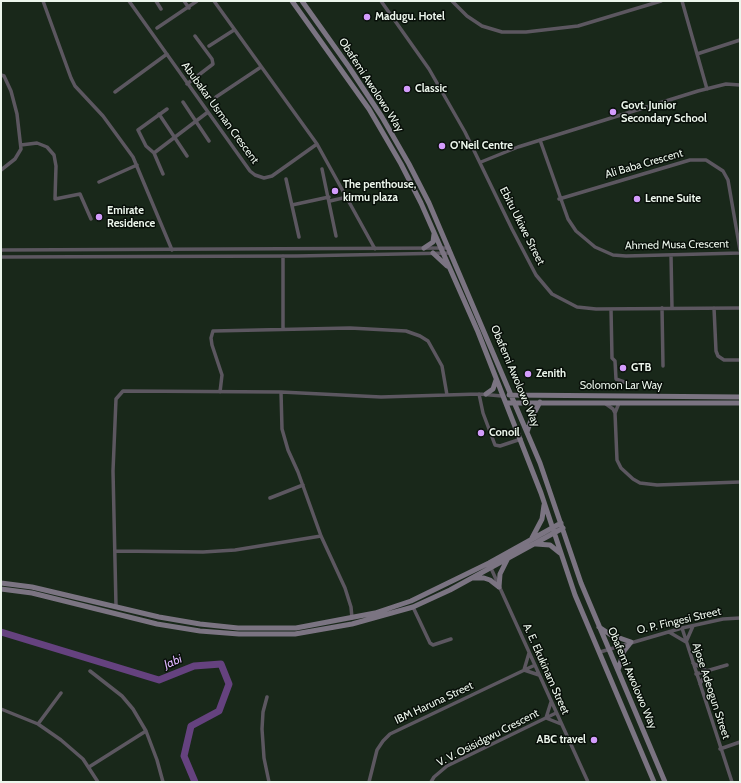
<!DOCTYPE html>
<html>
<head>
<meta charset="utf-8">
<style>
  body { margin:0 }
  #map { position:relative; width:741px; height:783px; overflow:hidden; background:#19281a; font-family:Cabin,sans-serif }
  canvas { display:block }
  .frame { position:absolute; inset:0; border:2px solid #ecf6ec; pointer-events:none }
</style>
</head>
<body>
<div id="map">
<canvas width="741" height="783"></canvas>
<div class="frame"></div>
</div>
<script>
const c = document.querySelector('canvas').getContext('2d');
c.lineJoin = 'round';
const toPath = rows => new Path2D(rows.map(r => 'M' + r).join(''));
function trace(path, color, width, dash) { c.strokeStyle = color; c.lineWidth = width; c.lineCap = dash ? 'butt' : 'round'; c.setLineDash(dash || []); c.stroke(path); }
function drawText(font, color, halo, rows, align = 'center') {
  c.font = font + ' Cabin,sans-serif'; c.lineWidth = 3; c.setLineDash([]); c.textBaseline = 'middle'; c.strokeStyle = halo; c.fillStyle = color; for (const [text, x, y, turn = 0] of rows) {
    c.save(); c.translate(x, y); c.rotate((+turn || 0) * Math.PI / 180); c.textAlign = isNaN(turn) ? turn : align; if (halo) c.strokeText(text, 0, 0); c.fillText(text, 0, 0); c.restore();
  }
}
trace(toPath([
  [1,632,159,680,194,666,221,664,229,684,219,711,191,726,184,756,195,782]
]), '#65427f', 7);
trace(toPath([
  [43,1,71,78,75,86,103,116,133,157,172,250],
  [129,1,250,171,255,175,264,178,272,176,317,144],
  [156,1,161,9],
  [184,1,189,8],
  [214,1,317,144,375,249],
  [381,1,429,69,465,132,512,229,536,275,552,294,577,307,596,309,740,308],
  [452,1,467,16,482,26,502,32,526,32,578,26,661,1],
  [682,1,707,89],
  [157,28,197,1],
  [209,46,234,30],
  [697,54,740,40],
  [1,75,4,76,11,91,17,114,21,149,15,159,1,170],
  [187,84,213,64,212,59,195,36],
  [115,92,167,54],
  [216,97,261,67],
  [183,102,209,141],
  [159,114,187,156],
  [540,140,568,219,576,231,595,247,613,255,626,256,740,253],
  [21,145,37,143,47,147,54,155,56,166,55,199,80,194,91,219],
  [154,153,146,146,138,130,167,109],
  [481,162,518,147,698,91,726,84,740,85],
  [322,169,336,236],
  [163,174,154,153,208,112],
  [286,179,299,237],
  [99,182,137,165],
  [559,199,690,160,706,160,723,171,728,180,740,250],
  [330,201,347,197],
  [292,205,329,197],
  [1,250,449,248],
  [671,255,672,308],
  [1,257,297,256,451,253],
  [662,308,663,366],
  [714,308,716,351,718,356,724,360,740,360],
  [611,309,612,358,615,361,616,379,627,383],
  [283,329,283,256],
  [220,392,222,375,212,345,211,338,213,331,350,328,406,331,420,336,428,341,442,366,447,395],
  [281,392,282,429,288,450,298,472,321,536,345,588,351,607,352,618],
  [479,394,483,413,495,445,500,446,521,439],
  [619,403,615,413,617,460,621,468,633,479,640,483,657,485,740,482],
  [606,404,613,409,615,413],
  [270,498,303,485],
  [115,551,203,552,235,550,321,536],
  [490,566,588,782],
  [116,606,113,471,116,399,123,391,281,392,381,397,479,394,502,396],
  [413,607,430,643,433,645,451,639],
  [682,628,732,782],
  [669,632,686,642,693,626],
  [600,652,682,628,723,619,740,618],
  [529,653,524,670,539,675],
  [693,663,707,671,700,684],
  [696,674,727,665],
  [267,697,263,712,262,729,264,758,269,782],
  [551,702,546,718,561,724],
  [1,709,38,724,61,740,83,759,98,782],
  [38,724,61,693],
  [146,731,157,760,163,782],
  [720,749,740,742],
  [89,767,146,731,133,709,122,696,90,671],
  [369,782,377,750,383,741,390,734,535,665],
  [431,782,434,777,447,766,556,713]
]), '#5c5760', 3.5);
trace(toPath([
  [292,1,369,109,401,164,421,203,478,332,541,493,575,595,654,782],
  [302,1,349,67,382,117,409,164,429,203,540,463,581,583,665,782],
  [424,248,433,242,434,234],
  [433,253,447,266],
  [486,394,493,389,496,380],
  [509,395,740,397],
  [506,403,740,403],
  [527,432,532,417,540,402],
  [532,538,542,519,544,505],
  [536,544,550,545,560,553],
  [473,578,484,578,490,580,499,587],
  [1,583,32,587,159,617,200,624,238,628,296,628,375,613,411,601,489,563,561,523],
  [499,587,500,574,508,558],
  [1,589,32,593,157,624,200,631,239,634,295,634,352,624,413,607,450,590,563,528],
  [599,627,611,635,631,642,624,651,618,670]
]), '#7b7482', 5);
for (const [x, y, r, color] of [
  [367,17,4,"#d39cfc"],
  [407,89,4,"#d39cfc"],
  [613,112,4,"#d39cfc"],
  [442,146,4,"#d39cfc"],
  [335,191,4,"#d39cfc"],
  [637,199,4,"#d39cfc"],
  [99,217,4,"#d39cfc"],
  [623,368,4,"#d39cfc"],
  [528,374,4,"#d39cfc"],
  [481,433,4,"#d39cfc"],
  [594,740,4,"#d39cfc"]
]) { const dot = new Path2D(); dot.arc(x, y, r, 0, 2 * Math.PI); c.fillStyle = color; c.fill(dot); trace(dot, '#080f09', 1.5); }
drawText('bold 11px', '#ecf6ec', '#080f09', [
  ["Madugu. Hotel",375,17],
  ["Classic",415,89],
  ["Govt. Junior",621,106],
  ["Secondary School",621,119],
  ["O'Neil Centre",450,146],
  ["The penthouse,",343,185],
  ["kirmu plaza",343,198],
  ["Lenne Suite",645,199],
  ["Emirate",107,211],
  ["Residence",107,224],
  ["GTB",631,368],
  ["Zenith",536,374],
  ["Conoil",489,433],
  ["ABC travel",586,740,"right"]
], 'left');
drawText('11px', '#ecf6ec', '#080f09', [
  ["Obafemi Awolowo Way",371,85,57],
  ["Abubakar Usman Crescent",220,113,54],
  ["Ali Baba Crescent",644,164,-16],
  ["Ebitu Ukiwe Street",522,226,63],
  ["Ahmed Musa Crescent",677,245,-1],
  ["Obafemi Awolowo Way",515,376,67],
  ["Solomon Lar Way",621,386],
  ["O. P. Fingesi Street",679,621,-13],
  ["A. E. Ekukinam Street",546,669,66],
  ["Obafemi Awolowo Way",632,678,67],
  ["Ajose Adeogun Street",711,691,72],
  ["IBM Haruna Street",434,703,-25],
  ["V. V. Osisidgwu Crescent",488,738,-27]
]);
drawText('italic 12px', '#dcb4fc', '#080f09', [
  ["Jabi",173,662,-23]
]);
</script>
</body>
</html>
